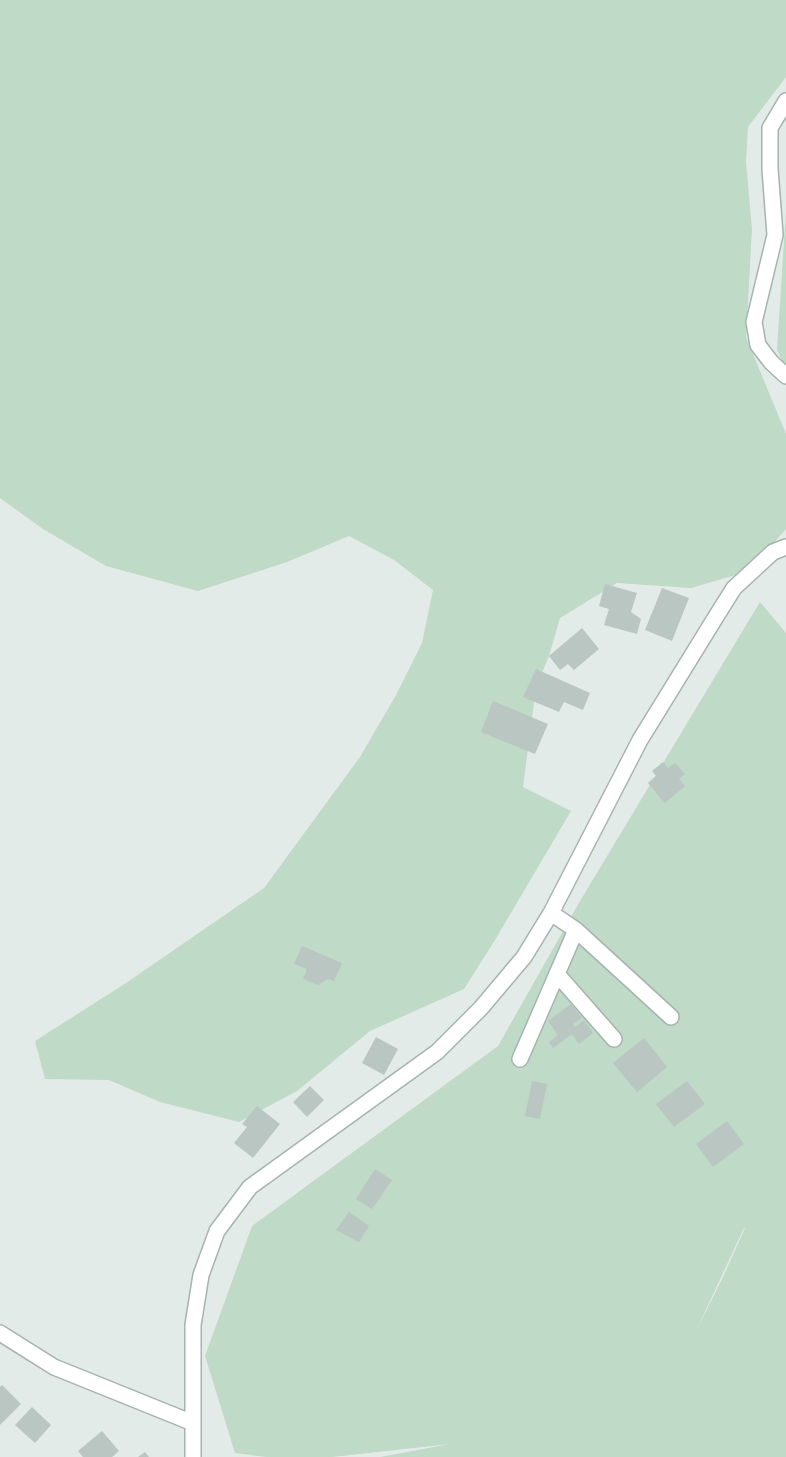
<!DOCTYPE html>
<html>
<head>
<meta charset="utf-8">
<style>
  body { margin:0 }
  canvas { display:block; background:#e3ebe8 }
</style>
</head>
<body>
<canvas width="786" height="1457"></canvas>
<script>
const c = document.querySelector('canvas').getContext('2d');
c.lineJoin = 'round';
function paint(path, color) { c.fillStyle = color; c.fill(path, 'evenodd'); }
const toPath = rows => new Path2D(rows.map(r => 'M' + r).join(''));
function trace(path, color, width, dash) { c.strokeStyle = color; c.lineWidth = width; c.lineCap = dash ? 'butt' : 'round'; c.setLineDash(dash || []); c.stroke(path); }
paint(toPath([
  [0,0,786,0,786,77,748,127,746,162,752,229,746,337,786,434,786,529,749,571,691,588,617,583,560,618,549,656,536,687,523,787,571,811,495,940,464,989,370,1031,297,1091,239,1122,160,1102,109,1080,45,1079,35,1041,126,983,264,888,360,757,396,695,422,643,433,590,394,560,349,536,287,562,198,591,106,566,43,529,0,498],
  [786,211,786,369,777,350],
  [760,602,786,633,786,1457,380,1457,450,1444,332,1457,266,1457,235,1453,205,1356,252,1226,498,1046,580,901],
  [745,1228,723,1277,695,1333,744,1228]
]), '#bfdac6');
paint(toPath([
  [605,584,637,593,631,612,641,619,637,634,604,625,609,609,599,606],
  [662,588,689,598,672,641,645,630],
  [582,628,599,649,574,670,568,664,560,670,549,656],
  [536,669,590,693,583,710,564,702,559,712,523,697],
  [493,701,548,724,535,754,481,732],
  [663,762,668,768,675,763,685,774,679,779,685,786,665,803,648,783,656,776,652,771],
  [302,946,342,963,334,981,328,979,318,985,303,979,307,969,294,964],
  [571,1004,582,1018,573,1024,575,1027,584,1020,593,1033,579,1044,572,1034,553,1048,549,1042,558,1035,548,1021],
  [376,1037,398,1049,384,1075,362,1063],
  [644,1038,667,1067,637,1092,613,1063],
  [532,1081,547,1084,540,1119,525,1116],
  [687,1081,705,1104,674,1127,656,1104],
  [310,1086,324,1100,307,1117,293,1102],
  [257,1106,280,1124,253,1158,234,1143,247,1127,242,1124],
  [727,1121,744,1144,713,1167,696,1144],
  [375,1169,392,1180,372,1209,356,1199],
  [349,1212,369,1226,359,1242,336,1230],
  [2,1385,21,1404,0,1425,0,1387],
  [32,1407,51,1425,35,1443,15,1425],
  [102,1431,119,1451,112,1457,83,1457,78,1451],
  [145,1452,149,1457,138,1457]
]), '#b9c6c1');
const minor = toPath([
  [786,101,770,128,770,169,775,235,754,322,758,345,771,362,786,376],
  [576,930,671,1017],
  [557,974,614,1039],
  [520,1059,576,930,551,913],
  [0,1333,54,1367,193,1423],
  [193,1457,193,1325,201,1275,217,1231,250,1187,437,1052,481,1008,524,957,551,913,640,740,717,615,734,588,773,552,786,547]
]);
trace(minor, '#a6b3af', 18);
trace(minor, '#fff', 15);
</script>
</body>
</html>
